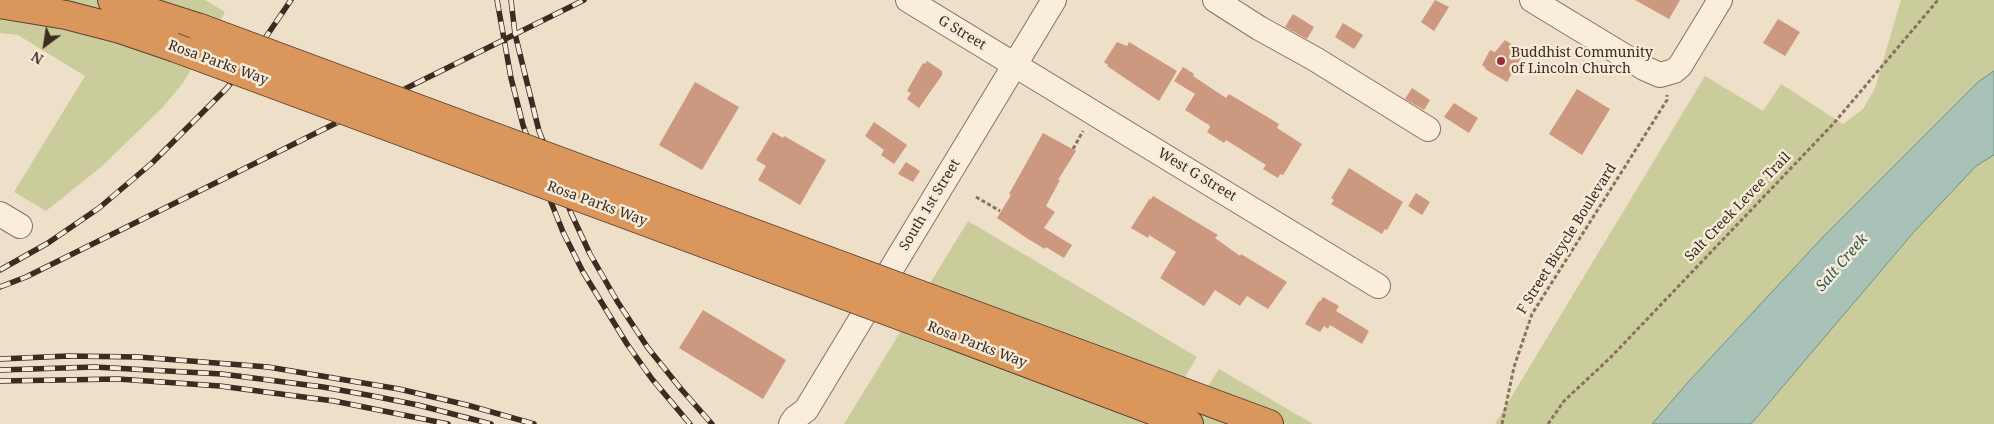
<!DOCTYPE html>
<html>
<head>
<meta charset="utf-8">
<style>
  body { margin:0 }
  #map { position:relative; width:1994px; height:424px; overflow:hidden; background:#eedfc8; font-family:"Noto Serif",serif }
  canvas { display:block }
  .north { position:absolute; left:20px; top:20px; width:50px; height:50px; -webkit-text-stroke:4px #f6ead8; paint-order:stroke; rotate:211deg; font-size:14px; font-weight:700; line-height:20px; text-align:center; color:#3b2b20 }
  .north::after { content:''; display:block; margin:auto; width:18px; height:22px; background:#3b2b20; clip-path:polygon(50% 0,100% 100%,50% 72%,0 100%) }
</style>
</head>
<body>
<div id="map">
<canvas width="1994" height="424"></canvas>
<div class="north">N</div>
</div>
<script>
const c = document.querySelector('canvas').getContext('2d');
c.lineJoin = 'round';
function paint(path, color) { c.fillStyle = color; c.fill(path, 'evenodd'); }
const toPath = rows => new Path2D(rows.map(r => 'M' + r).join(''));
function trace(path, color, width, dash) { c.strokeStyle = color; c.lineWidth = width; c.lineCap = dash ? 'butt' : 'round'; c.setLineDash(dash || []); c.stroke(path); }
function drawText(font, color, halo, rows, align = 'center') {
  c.font = font + ' "Noto Serif",serif'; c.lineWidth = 5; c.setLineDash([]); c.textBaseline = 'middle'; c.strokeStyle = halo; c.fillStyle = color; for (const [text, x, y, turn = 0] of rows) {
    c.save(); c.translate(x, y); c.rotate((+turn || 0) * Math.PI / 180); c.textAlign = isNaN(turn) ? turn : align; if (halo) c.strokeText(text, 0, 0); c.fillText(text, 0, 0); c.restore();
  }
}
paint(toPath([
  [0,0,205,0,225,12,183,83,162,108,101,167,46,211,14,192,85,76,18,35,0,33],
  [1901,0,1994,0,1994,424,1495,424,1705,76,1763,111,1781,84,1843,124,1863,109,1875,88],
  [968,221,1197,357,1156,424,844,424],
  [1219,369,1313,424,1184,424]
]), '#cbcc9c');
const water = toPath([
  [1994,71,1994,155,1976,166,1913,233,1751,424,1652,424,1689,381,1823,237,1978,82,1994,71]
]);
paint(water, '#a9c2b8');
trace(water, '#6f9185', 1);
paint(toPath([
  [1435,0,1449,7,1434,31,1421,22],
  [1635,0,1680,0,1669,19],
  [1293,14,1314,27,1307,39,1285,27],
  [1778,19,1800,32,1785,56,1763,43],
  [1343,23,1363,35,1354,49,1335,37],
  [1505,40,1522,51,1519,57,1521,58,1507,82,1485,69,1486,68,1482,65,1490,50,1495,52],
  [1117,42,1127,46,1129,42,1177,71,1159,101,1107,66,1108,65,1104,62],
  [927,61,942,71,942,75,919,108,907,99,911,93,907,91,923,63,925,64],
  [1183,67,1194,74,1193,76,1226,98,1229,94,1279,124,1277,128,1302,144,1283,175,1280,174,1278,178,1263,169,1266,165,1226,140,1224,143,1207,132,1210,127,1209,125,1185,110,1195,94,1174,81],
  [695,82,739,107,702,170,659,145],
  [1412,88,1430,100,1424,110,1405,99],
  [1577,89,1610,109,1582,155,1549,134],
  [1454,103,1478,118,1469,133,1444,117],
  [874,122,907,145,894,164,881,155,884,150,865,136],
  [773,132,783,138,784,136,826,160,800,205,758,180,766,166,756,160],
  [1043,133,1076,151,1058,180,1060,180,1046,206,1055,212,1044,228,1072,245,1064,258,1046,247,1045,249,1028,239,997,218,1011,195,1009,194],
  [906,162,920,171,913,182,898,174],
  [1349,168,1403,202,1387,230,1385,229,1382,234,1331,204,1334,200,1331,198],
  [1416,193,1430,202,1422,215,1408,206],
  [1153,196,1218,235,1215,238,1240,256,1241,254,1287,282,1268,309,1247,296,1240,306,1215,290,1204,306,1160,278,1176,252,1149,235,1148,238,1131,228,1150,198,1151,200],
  [1323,297,1339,306,1336,311,1369,331,1362,344,1330,325,1328,329,1324,326,1320,332,1305,324,1319,301,1320,302],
  [703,310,786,360,763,399,679,348]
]), '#cc987f');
const minor = toPath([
  [908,0,1378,286],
  [1215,0,1259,28,1315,59,1428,129],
  [1532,0,1644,68,1660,75,1674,71,1680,66,1720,0],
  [0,214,20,226],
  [791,424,795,418,806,410,1054,0]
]);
const highway = toPath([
  [112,0,200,28],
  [0,4,66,15,120,29,173,47],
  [961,310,1269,424],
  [947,333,1189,424]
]);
trace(minor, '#8a715d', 26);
trace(highway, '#584031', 30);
trace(toPath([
  [1073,149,1083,131],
  [976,197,1000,211],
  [1502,424,1514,367,1532,314,1667,100,1667,95],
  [1548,424,1564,401,1611,357,1834,123,1938,0]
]), '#8a715d', 3, [4, 2.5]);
trace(minor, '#f9eddc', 24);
trace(highway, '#db975b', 28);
const rail = toPath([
  [497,0,511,78,523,125,541,177,563,232,583,272,627,344,652,379,690,424],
  [511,0,515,34,539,131,571,213,590,254,617,301,648,348,681,389,712,424],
  [0,270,48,243,99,208,152,163,226,89,253,56,291,0],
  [0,287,26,277,584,0],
  [0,359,68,356,138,357,268,367,399,389,467,405,534,424],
  [0,370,94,367,222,374,323,387,373,396,418,405,491,424],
  [0,381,118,379,220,386,334,401,448,424]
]);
trace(rail, '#3b2b20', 5.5);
trace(rail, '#f6ead8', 4, [11]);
const highwayBridge = toPath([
  [200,28,961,310],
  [173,47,947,333]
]);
trace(highwayBridge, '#584031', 30, []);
trace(highwayBridge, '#db975b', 28);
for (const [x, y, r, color] of [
  [1501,61,5,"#982e38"]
]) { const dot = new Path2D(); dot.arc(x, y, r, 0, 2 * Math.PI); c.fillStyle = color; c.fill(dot); trace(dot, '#f6ead8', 2); }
drawText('14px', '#3b2b20', '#f6ead8', [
  ["G Street",962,33,31],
  ["Rosa Parks Way",218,63,20],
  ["West G Street",1197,175,31],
  ["Rosa Parks Way",597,204,20],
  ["South 1st Street",930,205,-59],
  ["Salt Creek Levee Trail",1738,207,-46],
  ["F Street Bicycle Boulevard",1567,239,-58],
  ["Rosa Parks Way",977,345,21]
]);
drawText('14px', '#3b2b20', '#f6ead8', [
  ["Buddhist Community",1511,53],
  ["of Lincoln Church",1511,69]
], 'left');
drawText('italic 15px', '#305a54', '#f6ead8', [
  ["Salt Creek",1842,263,-49]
]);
</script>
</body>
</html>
